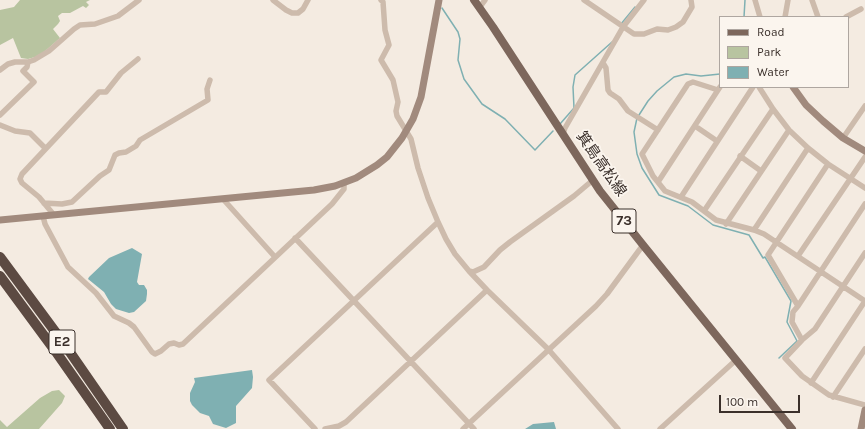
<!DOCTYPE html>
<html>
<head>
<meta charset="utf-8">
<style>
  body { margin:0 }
  #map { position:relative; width:865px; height:429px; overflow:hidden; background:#f4ebe1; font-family:Karla,sans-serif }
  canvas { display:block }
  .legend { position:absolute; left:719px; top:16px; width:130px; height:72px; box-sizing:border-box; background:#fbf5ee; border:1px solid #aea6a0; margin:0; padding:5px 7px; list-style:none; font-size:12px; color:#3b302b }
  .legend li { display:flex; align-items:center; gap:8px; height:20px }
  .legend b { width:20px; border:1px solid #aea6a0 }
  .scale { position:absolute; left:719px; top:395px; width:81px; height:18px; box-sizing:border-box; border:2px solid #3b302b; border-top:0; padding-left:5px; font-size:12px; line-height:14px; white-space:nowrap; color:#3b302b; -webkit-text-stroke:3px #fbf5ee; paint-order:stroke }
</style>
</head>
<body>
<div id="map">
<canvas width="865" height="429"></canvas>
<ul class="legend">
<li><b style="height:5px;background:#7d675c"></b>Road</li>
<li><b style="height:11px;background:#b8c4a0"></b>Park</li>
<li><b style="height:11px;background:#7fb0b2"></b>Water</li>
</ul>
<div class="scale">100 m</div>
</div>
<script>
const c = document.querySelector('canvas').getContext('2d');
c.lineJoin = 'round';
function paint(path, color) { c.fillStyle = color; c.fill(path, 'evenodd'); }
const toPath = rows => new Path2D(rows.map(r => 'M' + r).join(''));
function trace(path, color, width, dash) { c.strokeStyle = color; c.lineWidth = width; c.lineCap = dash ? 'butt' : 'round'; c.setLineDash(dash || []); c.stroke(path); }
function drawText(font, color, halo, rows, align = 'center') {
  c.font = font + ' Karla,"Noto Sans JP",sans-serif'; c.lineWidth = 3.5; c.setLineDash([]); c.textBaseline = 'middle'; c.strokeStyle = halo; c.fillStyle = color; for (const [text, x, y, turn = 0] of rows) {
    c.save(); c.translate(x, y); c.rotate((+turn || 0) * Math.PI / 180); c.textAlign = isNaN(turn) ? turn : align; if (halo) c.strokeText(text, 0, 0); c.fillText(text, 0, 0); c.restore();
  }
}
paint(toPath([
  [20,0,90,0,86,2,89,5,86,8,83,6,70,13,62,13,58,16,60,21,58,24,53,29,60,38,44,52,35,57,28,59,21,58,13,38,0,45,0,10,14,7],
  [59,390,65,396,62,403,39,429,0,429,0,420,7,427,40,398,52,391]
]), '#b8c4a0');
paint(toPath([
  [132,248,142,254,137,282,139,285,144,285,147,290,147,294,146,301,134,312,129,313,116,309,111,304,104,292,88,279,89,277,109,258],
  [252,370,253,377,252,388,236,406,236,423,226,428,213,424,209,416,200,413,192,405,190,401,190,393,195,382,194,378],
  [554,422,556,429,525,429,533,424]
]), '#7fb0b2');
trace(toPath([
  [442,8,458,32,460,39,458,60,464,79,482,104,505,119,535,150,553,131],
  [744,17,745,0],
  [621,24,635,7],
  [639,115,648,101,657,91,674,77,686,74,701,76,720,74],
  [637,118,634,132,637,154,642,168,659,195,688,206,713,225,749,235,763,258,765,257,791,301,787,322,797,341,779,358],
  [560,124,574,108,573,87,575,75,612,42]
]), '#7fb0b2', 1.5);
trace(toPath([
  [273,0,286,10,292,13,298,13,303,9,308,0],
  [381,0,383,2,385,30,389,45,381,60,393,80,398,102,396,111,397,116,411,139,418,168,428,198,438,222,446,239,455,254,469,271,487,290,548,349,618,429],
  [584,0,634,34,644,34,657,29,668,30,676,27,683,22,692,7,691,0],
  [755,0,760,17],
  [812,0,818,17],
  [479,8,485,0],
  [785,17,788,0],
  [846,17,861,9],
  [603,63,606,68,608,90,610,93,619,99,628,111,658,130],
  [0,70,8,64,15,62,28,62,34,60,49,51,74,29,80,25,95,24,118,16,139,0],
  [720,87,718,90,693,82,688,84,642,154,653,176,665,191,692,202,716,220,754,230,764,234,865,301],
  [759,87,773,109,789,130,808,148,828,164,865,188],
  [0,115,34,82,23,71,27,67,28,62],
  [0,125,15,131,30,133,45,148],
  [695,126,717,141],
  [563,134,565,128,623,27,644,0],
  [843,138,865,106],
  [740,156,761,171],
  [828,164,768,255,798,306,793,312,792,322,802,340,785,358,802,376,829,395,865,405],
  [658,182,718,90],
  [681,197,753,87],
  [223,199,275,257],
  [44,203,62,204,72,202,100,176,109,170,115,155,119,153,126,152,136,146,140,140,208,100,207,89,210,80],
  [704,211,773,109],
  [54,215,39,197,22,183,20,179,22,174,99,92,106,92,121,73,138,59],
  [43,216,45,224,68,267,96,293,114,316,129,323,134,327,152,352,155,354,161,351,169,344,174,343,179,345,183,344,332,204,344,189,344,183],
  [726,224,789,130],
  [754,230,808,148],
  [295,238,474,429],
  [798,256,865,157],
  [469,271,473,272,484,267,500,250,510,242,574,196,593,180],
  [798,306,865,204],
  [802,340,815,329,865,253],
  [811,383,865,301],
  [833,397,865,349],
  [315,429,269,380,438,222],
  [325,429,339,426,346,422,487,290],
  [463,429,596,306,607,294,643,245],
  [660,429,736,360]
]), '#cdbbac', 5.5);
trace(toPath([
  [793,87,806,105,823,121,843,138,865,151],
  [0,220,314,190,335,186,356,178,377,165,387,157,402,138,413,119,421,97,439,0],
  [861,429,865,410]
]), '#a18a7d', 7);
trace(toPath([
  [474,0,493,27,600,191,643,245,792,429]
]), '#7d675c', 8);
trace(toPath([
  [0,257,65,345,123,429],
  [0,276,56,352,110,429]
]), '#5c4a42', 10);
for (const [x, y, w] of [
  [624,221,24],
  [62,342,26]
]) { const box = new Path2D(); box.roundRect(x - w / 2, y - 12, w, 24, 3); c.fillStyle = '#fbf5ee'; c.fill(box); trace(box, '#3b302b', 1); }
drawText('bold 14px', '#3b302b', null, [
  ["73",624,221],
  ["E2",62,342]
]);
drawText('15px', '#3b302b', '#fbf5ee', [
  ["箕島高松線",601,164,55]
]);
</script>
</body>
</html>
